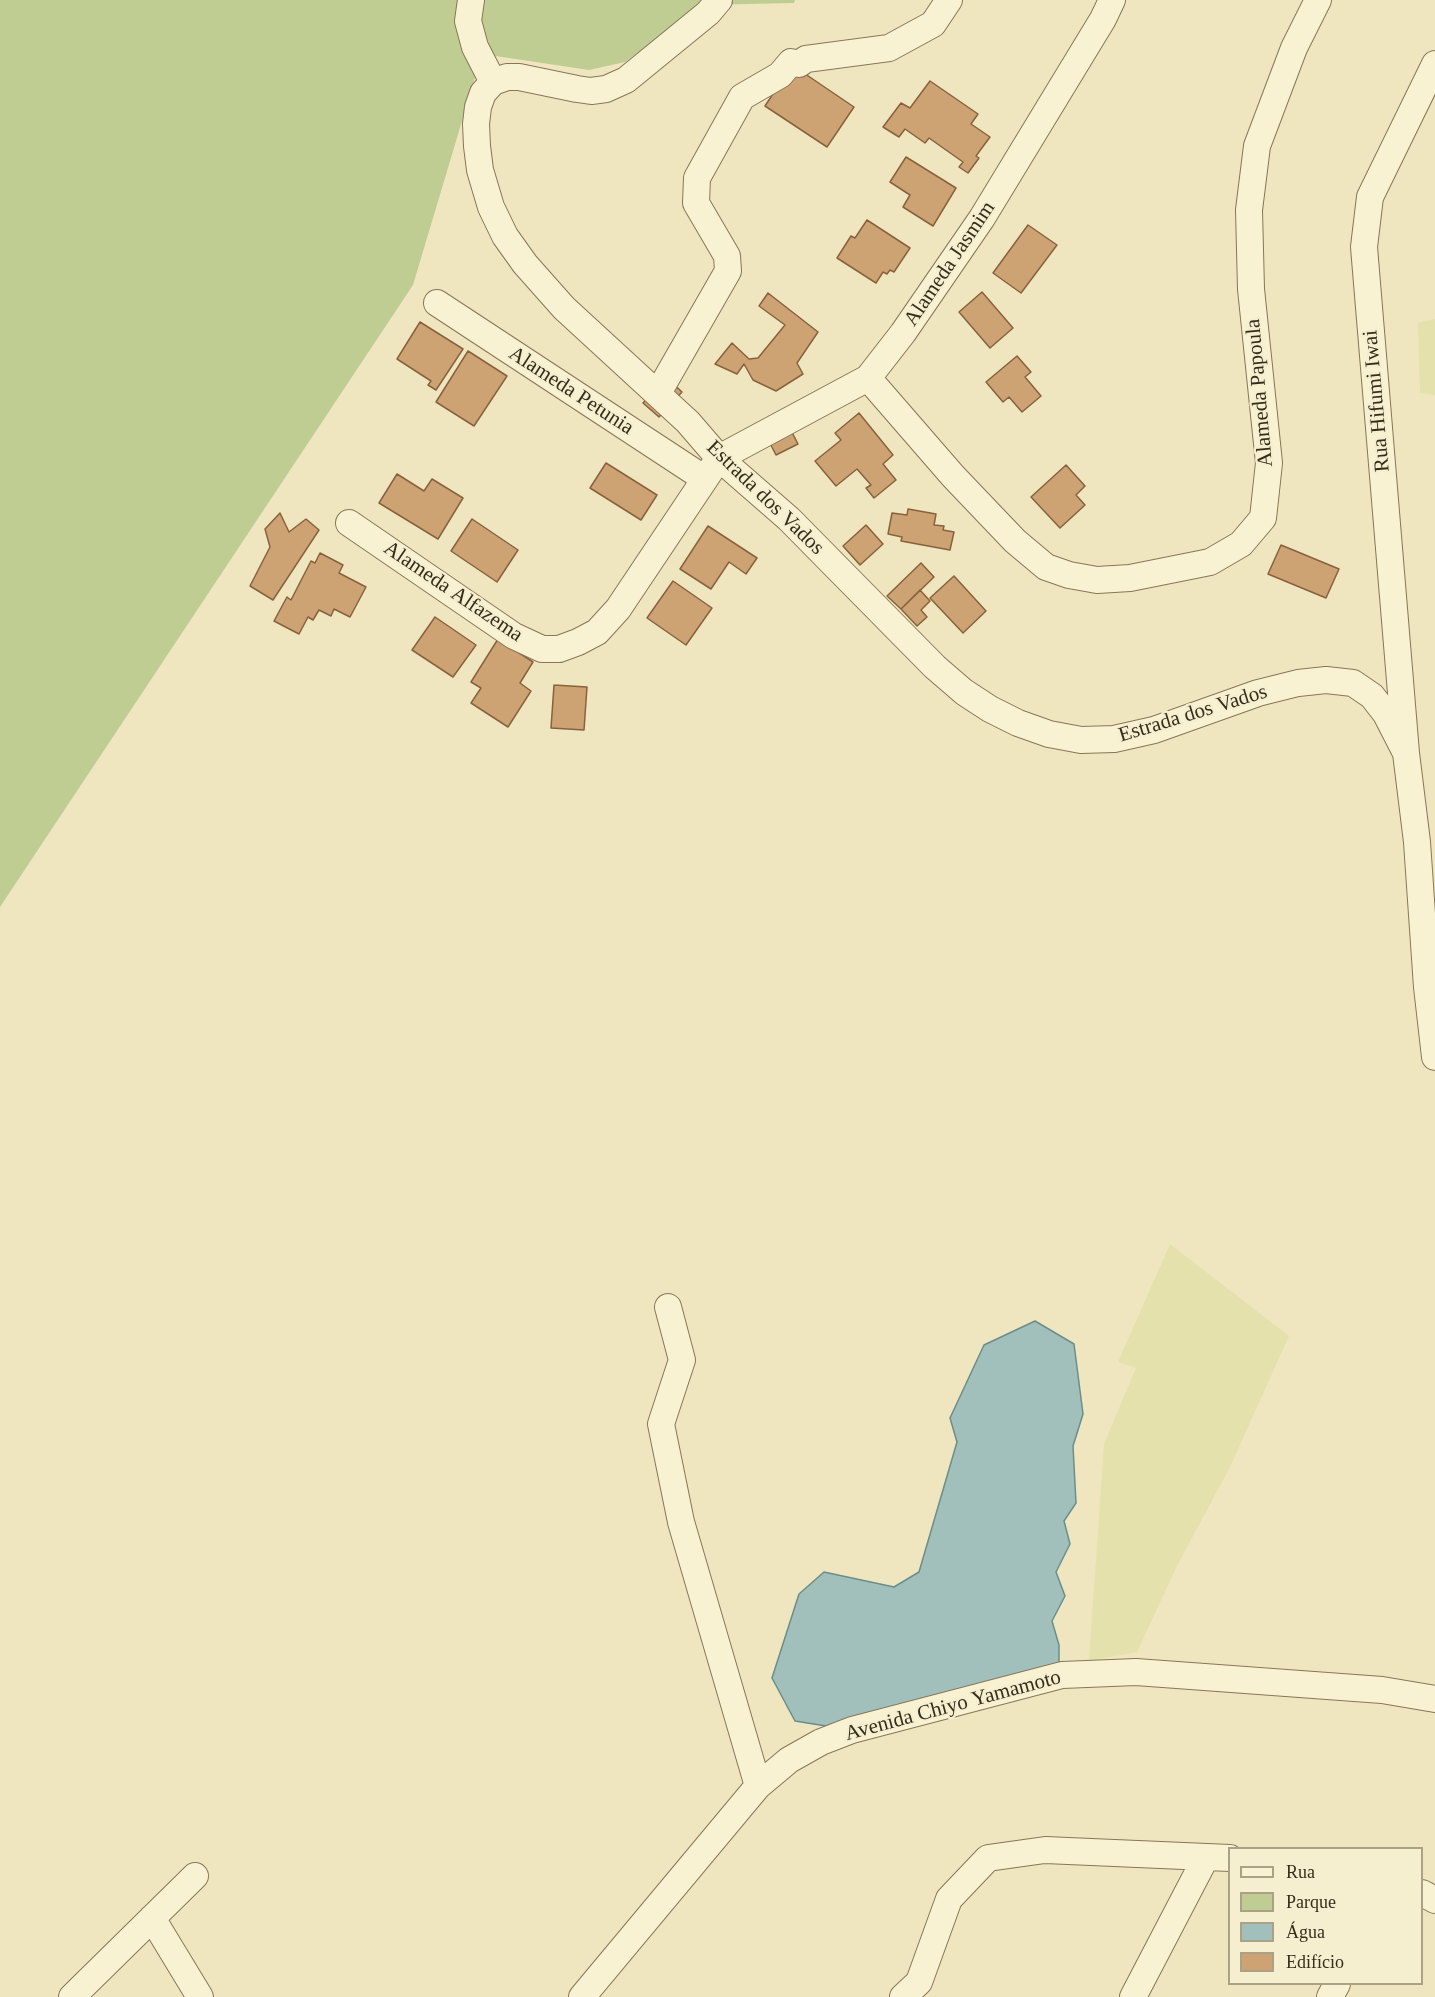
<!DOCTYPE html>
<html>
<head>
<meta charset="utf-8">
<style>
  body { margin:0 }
  #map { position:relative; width:1435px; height:1997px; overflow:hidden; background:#efe6bf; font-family:Georgia,serif }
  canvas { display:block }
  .legend { position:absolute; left:1228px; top:1847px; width:195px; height:138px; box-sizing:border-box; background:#f6efcf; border:2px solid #aaa187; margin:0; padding:8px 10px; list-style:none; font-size:18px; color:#372c1c }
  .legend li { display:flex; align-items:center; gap:12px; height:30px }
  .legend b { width:30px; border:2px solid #aaa187 }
</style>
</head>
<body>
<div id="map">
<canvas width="1435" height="1997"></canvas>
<ul class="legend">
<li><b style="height:8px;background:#f9f2d2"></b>Rua</li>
<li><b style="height:16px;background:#bfcd93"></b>Parque</li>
<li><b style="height:16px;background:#a2c0bb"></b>Água</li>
<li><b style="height:16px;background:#cea374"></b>Edifício</li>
</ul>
</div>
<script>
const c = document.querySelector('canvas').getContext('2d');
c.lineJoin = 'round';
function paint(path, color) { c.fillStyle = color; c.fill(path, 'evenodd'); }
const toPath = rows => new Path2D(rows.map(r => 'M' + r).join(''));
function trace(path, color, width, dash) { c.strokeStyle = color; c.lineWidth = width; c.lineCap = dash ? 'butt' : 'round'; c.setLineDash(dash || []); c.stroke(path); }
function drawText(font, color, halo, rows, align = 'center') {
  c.font = font + ' Georgia,serif'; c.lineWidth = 4.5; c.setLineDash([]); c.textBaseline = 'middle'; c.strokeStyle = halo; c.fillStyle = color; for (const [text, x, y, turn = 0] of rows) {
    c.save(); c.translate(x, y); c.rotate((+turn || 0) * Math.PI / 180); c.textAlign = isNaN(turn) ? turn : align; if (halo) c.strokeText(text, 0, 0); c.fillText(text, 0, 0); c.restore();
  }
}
paint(toPath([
  [1435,319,1435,395,1420,393,1418,323],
  [1170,1244,1289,1336,1230,1467,1177,1566,1137,1652,1089,1661,1104,1444,1136,1368,1118,1362]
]), '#e4e1ad');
paint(toPath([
  [0,0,795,0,794,3,701,5,625,62,589,70,482,54,413,285,0,907]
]), '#bfcd93');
const water = toPath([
  [1035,1321,1074,1344,1083,1414,1073,1446,1076,1503,1064,1521,1070,1544,1056,1572,1065,1596,1052,1621,1059,1645,1059,1667,826,1726,795,1721,772,1678,799,1594,824,1572,894,1587,919,1572,957,1442,950,1418,984,1345,1035,1321]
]);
paint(water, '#a2c0bb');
trace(water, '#6a8e89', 1.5);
const building = toPath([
  [792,65,854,107,827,147,765,106,792,65],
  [930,81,978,114,971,124,990,137,976,156,979,158,968,173,959,167,963,162,929,138,925,143,905,129,899,137,883,127,901,103,910,108,930,81],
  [906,157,956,188,933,226,903,207,910,195,890,182,906,157],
  [867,220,910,248,894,272,890,270,887,274,883,272,876,283,837,258,851,236,855,238,867,220],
  [1028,225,1057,245,1021,293,993,273,1028,225],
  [982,292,1013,328,990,348,959,312,982,292],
  [768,293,818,332,797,363,803,374,776,391,753,380,744,364,737,374,715,364,732,343,749,359,758,358,785,325,759,306,768,293],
  [420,322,463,349,436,390,428,385,431,381,397,359,420,322],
  [468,351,507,376,474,426,436,402,468,351],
  [1017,356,1031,372,1025,377,1041,396,1022,412,1009,397,1003,402,986,382,1017,356],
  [666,377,682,392,659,417,643,403,666,377],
  [781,411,798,444,776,455,759,422,781,411],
  [859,413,893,455,883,464,896,480,874,498,866,488,871,485,857,469,836,486,815,461,841,440,835,433,859,413],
  [606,463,657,495,641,520,590,488,606,463],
  [1066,465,1085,486,1076,495,1085,505,1060,528,1031,497,1066,465],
  [397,474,424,491,432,479,463,498,438,539,379,503,397,474],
  [908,509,936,514,934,525,944,526,943,530,954,532,950,550,901,541,902,537,888,534,892,513,907,515,908,509],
  [280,513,289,532,306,519,319,530,273,600,250,586,270,547,265,529,280,513],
  [472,519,518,550,497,582,451,551,472,519],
  [866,525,883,544,860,565,843,546,866,525],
  [708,526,757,558,746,574,729,562,711,589,680,569,708,526],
  [1281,545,1339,569,1326,598,1268,574,1281,545],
  [320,553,343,565,339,573,366,587,350,617,334,609,331,616,319,610,313,620,308,617,299,634,274,621,287,597,291,600,311,561,315,563,320,553],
  [921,563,934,577,901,609,887,596,921,563],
  [954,576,986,611,963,633,930,598,954,576],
  [673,581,712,608,686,645,647,618,673,581],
  [920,590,930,601,921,610,927,617,917,626,901,609,920,590],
  [435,617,476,645,453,677,412,650,435,617],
  [498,639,533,662,520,683,531,691,508,727,471,703,481,688,471,682,498,639],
  [554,685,587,687,584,730,551,728,554,685]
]);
paint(building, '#cea374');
trace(building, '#87623d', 1.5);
const minor = toPath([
  [471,0,468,21,475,47,493,82],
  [719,0,708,13,626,80,606,89,591,91,577,89,519,77,507,77,493,82,483,93,478,107,476,124,477,146,480,170,491,207,505,236,525,264,564,308,688,422,719,458,789,519,935,667,964,692,990,709,1018,723,1049,734,1081,740,1114,739,1154,730,1258,693,1298,683,1326,680,1353,683,1372,696,1386,714,1406,753],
  [1435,64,1370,197,1364,247,1406,753,1417,842,1427,987,1435,1057],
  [437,303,705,479],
  [868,378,953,476,1015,541,1046,567,1069,575,1097,580,1130,578,1210,562,1241,544,1263,518,1269,463,1251,289,1249,210,1257,146,1294,48,1318,0],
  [658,393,728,271,727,256,696,203,697,178,742,97,780,75,791,62,799,64,806,59,889,48,933,24,949,0],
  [349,523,514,636,542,649,559,649,578,642,597,632,618,609,719,458,868,378,903,333,982,218,1103,19,1112,0],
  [668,1307,682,1360,661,1424,681,1522,758,1786],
  [1422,1893,1435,1900],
  [152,1918,200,1997],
  [72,1997,195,1876],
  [582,1997,758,1786,789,1760,821,1742,852,1730,1062,1675,1136,1672,1382,1690,1435,1699],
  [903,1997,919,1982,949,1899,988,1858,1045,1850,1230,1858],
  [1133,1997,1206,1857],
  [1330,1997,1337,1984]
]);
trace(minor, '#887657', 28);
trace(minor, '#f9f2d2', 26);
drawText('21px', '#372c1c', '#f6efcf', [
  ["Alameda Jasmim",950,264,-56],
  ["Alameda Petunia",571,391,33],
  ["Alameda Papoula",1260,393,-95],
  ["Rua Hifumi Iwai",1377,401,-95],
  ["Estrada dos Vados",765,498,44],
  ["Alameda Alfazema",453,592,34],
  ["Estrada dos Vados",1193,714,-17],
  ["Avenida Chiyo Yamamoto",953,1706,-15]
]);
</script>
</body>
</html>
